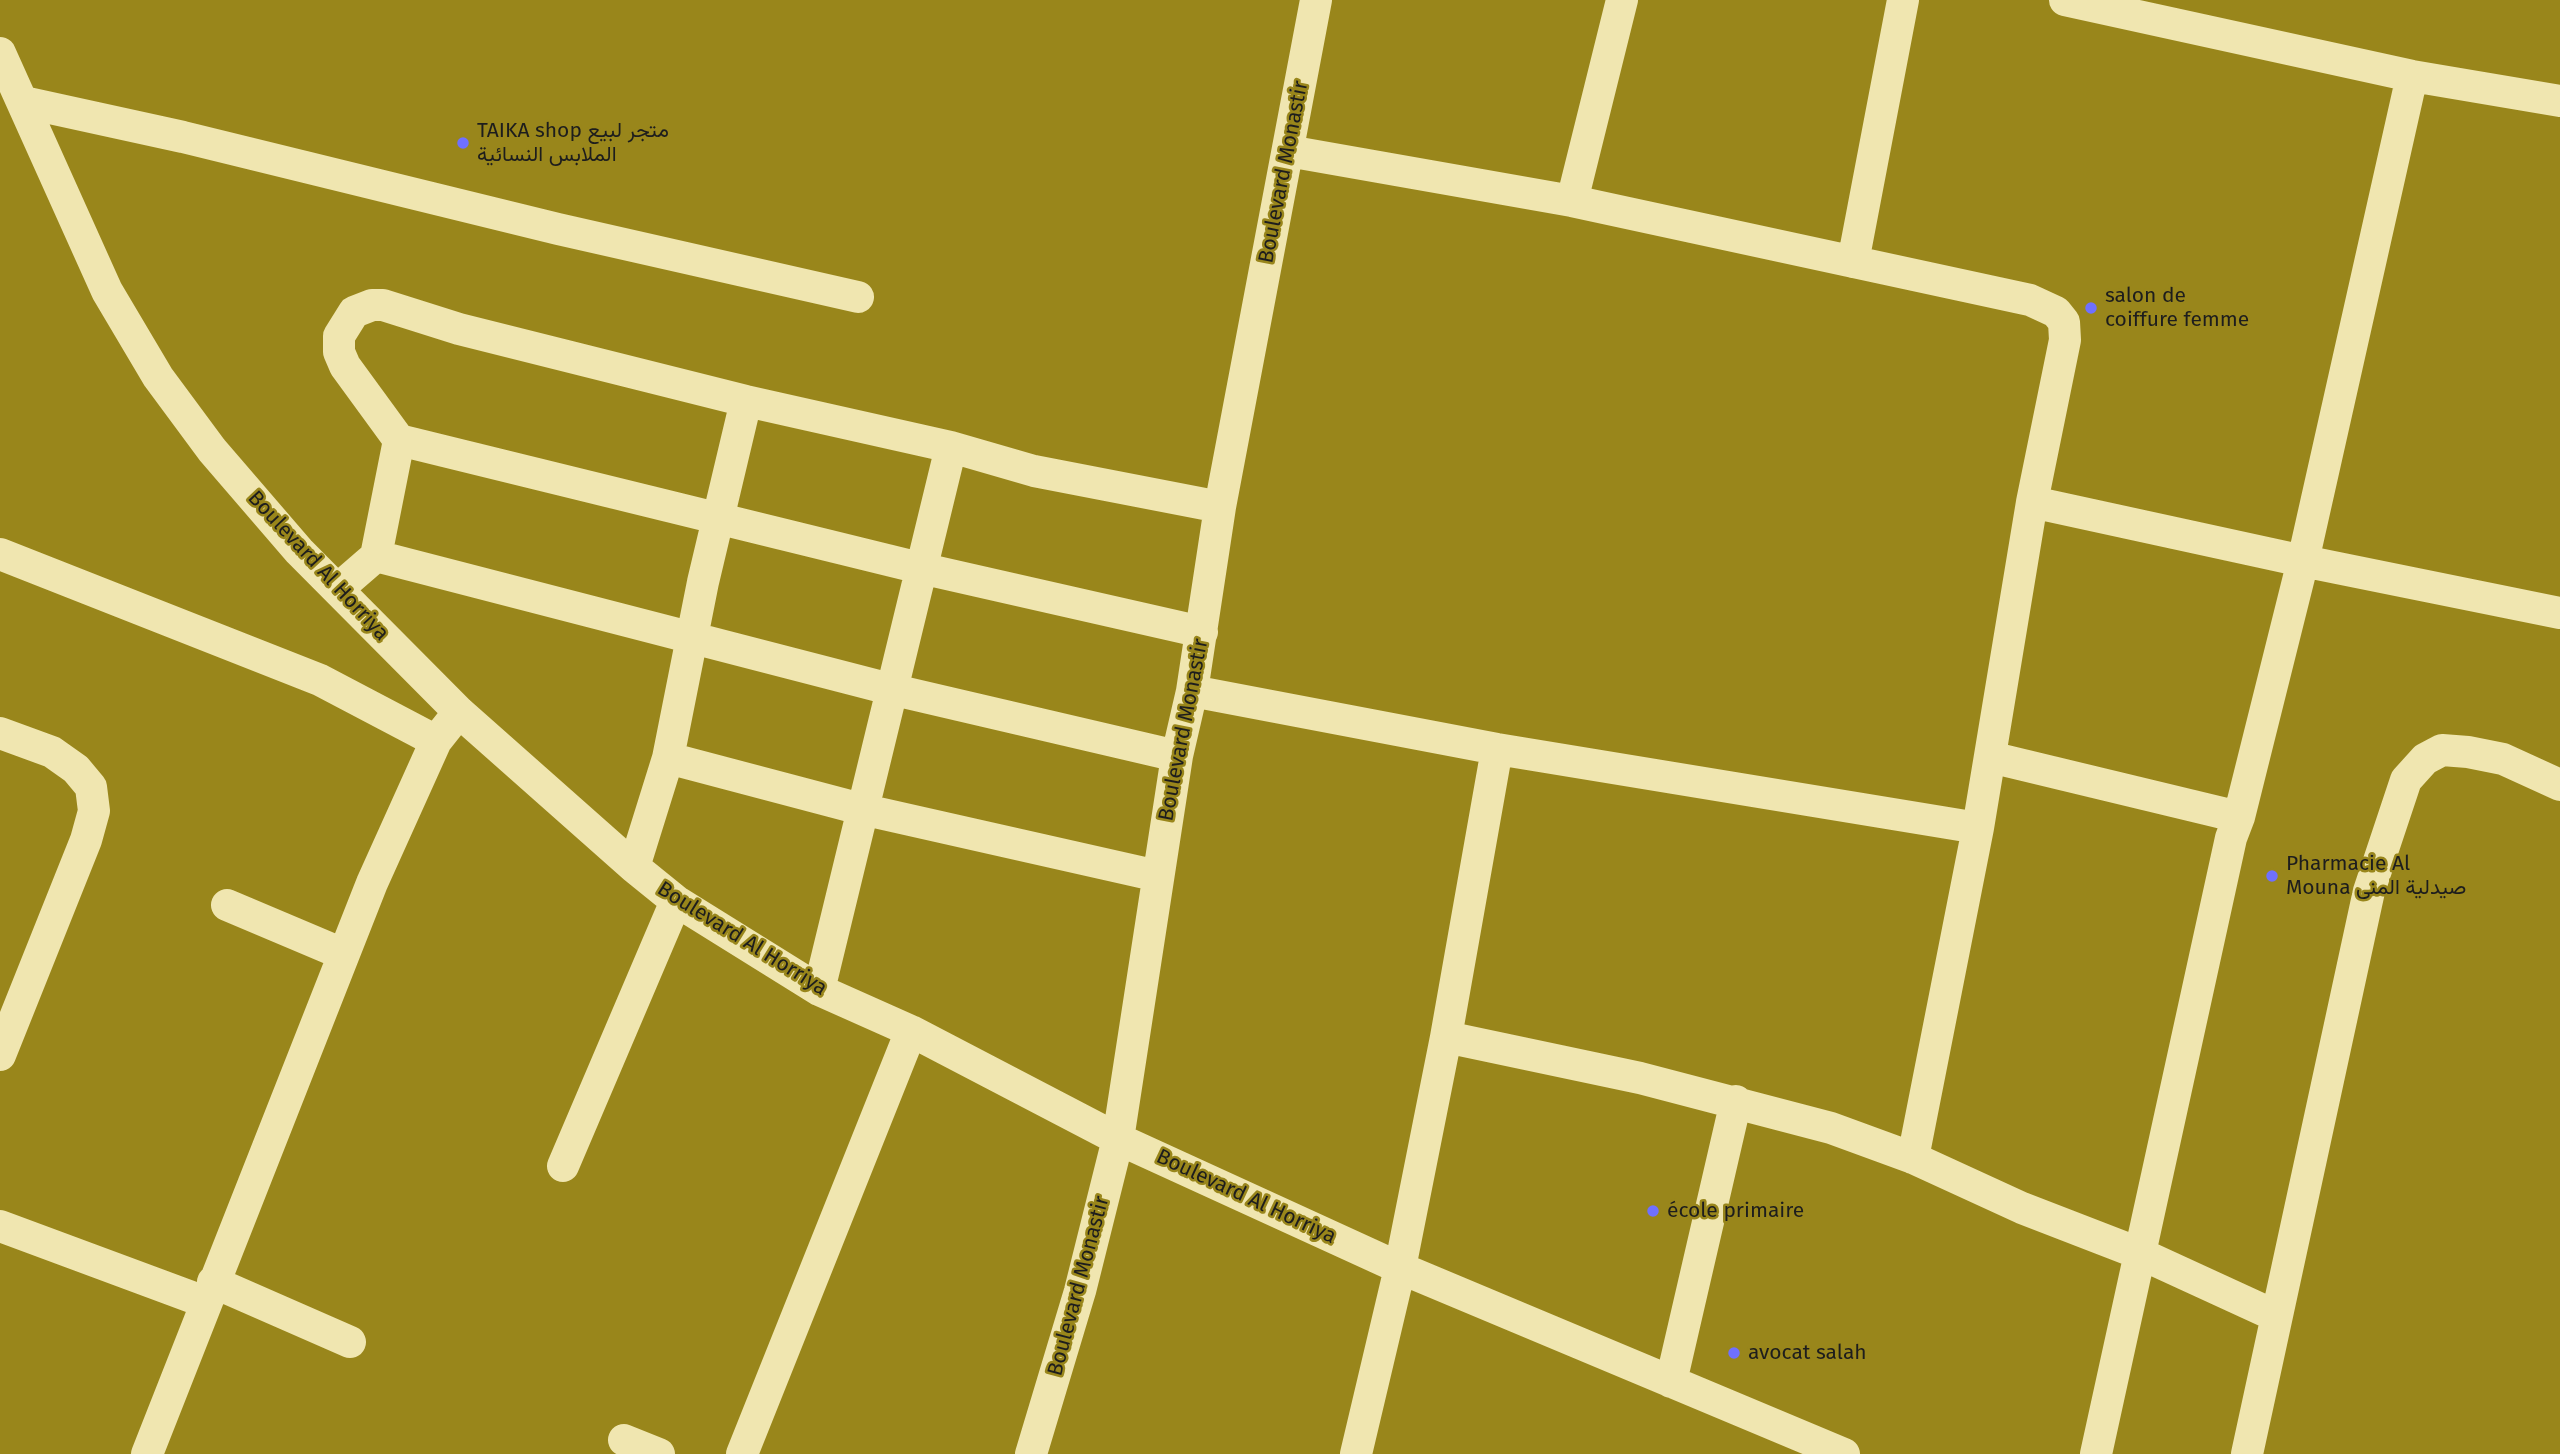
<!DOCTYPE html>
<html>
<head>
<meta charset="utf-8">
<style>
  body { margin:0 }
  canvas { display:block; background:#99861b }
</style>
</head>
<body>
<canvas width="2560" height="1454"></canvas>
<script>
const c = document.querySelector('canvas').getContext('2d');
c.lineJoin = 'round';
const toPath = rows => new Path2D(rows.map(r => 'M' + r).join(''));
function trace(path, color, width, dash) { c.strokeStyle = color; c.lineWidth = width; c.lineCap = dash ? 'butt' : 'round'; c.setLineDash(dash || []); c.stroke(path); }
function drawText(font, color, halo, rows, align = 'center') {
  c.font = font + ' "Fira Sans",Vazirmatn,sans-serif'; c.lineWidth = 5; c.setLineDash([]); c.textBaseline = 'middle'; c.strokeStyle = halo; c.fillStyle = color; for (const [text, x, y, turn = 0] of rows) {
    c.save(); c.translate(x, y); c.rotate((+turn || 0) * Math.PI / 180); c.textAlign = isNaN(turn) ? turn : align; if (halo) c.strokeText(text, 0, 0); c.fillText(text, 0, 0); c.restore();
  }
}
trace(toPath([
  [2065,0,2412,76,2560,101],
  [0,53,107,291,158,377,212,450,299,551,459,712,634,867,676,901,819,990,911,1031,1118,1139,1400,1268,1844,1454],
  [23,102,183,137,558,229,858,297],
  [1288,151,1572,201,2030,300,2056,312,2064,322,2065,340,2032,502,1978,828,1913,1158],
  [1572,201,1622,0],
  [1853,262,1903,0],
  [2032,502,2303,561,2560,613],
  [0,554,320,680,436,741],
  [376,556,890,689,1177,756],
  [339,588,376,556,399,440],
  [1202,632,920,568,399,440,345,366,339,352,339,336,354,312,372,305,383,305,459,329,746,401,951,447,1034,471,1220,507],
  [1192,691,1497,749,1978,828],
  [0,733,52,752,76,769,91,787,94,811,86,840,0,1055],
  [1990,757,2239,817],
  [668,758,861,809,1158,876],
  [634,867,668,758,703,582,746,401],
  [227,905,343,954],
  [819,990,951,447],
  [1446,1037,1640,1078,1831,1128,1913,1158,2022,1208,2141,1254,2276,1316],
  [563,1166,676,901],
  [0,1226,205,1302],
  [213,1282,350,1342],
  [1671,1382,1736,1101],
  [624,1440,659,1454],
  [147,1454,372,883,436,741,459,712],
  [742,1454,911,1031],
  [1031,1454,1080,1291,1118,1139,1177,756,1192,691,1220,507,1316,0],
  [1356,1454,1400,1268,1446,1037,1497,749],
  [2096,1454,2231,838,2239,817,2303,561,2412,76],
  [2247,1454,2369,891,2406,780,2425,759,2442,750,2468,752,2503,759,2560,785]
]), '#f0e6b0', 32);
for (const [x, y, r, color] of [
  [463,143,7,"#6f70ff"],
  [2091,308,7,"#6f70ff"],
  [2272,876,7,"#6f70ff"],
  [1653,1211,7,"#6f70ff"],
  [1734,1353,7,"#6f70ff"]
]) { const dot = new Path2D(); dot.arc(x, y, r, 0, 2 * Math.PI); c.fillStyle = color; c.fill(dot); trace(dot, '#99861b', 2.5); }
drawText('21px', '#1d1d1d', '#99861b', [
  ["TAIKA shop متجر لبيع",477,131],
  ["الملابس النسائية",477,155],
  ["salon de",2105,296],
  ["coiffure femme",2105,320],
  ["Pharmacie Al",2286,864],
  ["Mouna صيدلية المنى",2286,888],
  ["école primaire",1667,1211],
  ["avocat salah",1748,1353]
], 'left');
drawText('21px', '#1d1d1d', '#99861b', [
  ["Boulevard Monastir",1284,172,-79],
  ["Boulevard Al Horriya",318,566,47],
  ["Boulevard Monastir",1184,730,-79],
  ["Boulevard Al Horriya",742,939,32],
  ["Boulevard Al Horriya",1246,1197,25],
  ["Boulevard Monastir",1079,1286,-75]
]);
</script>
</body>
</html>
